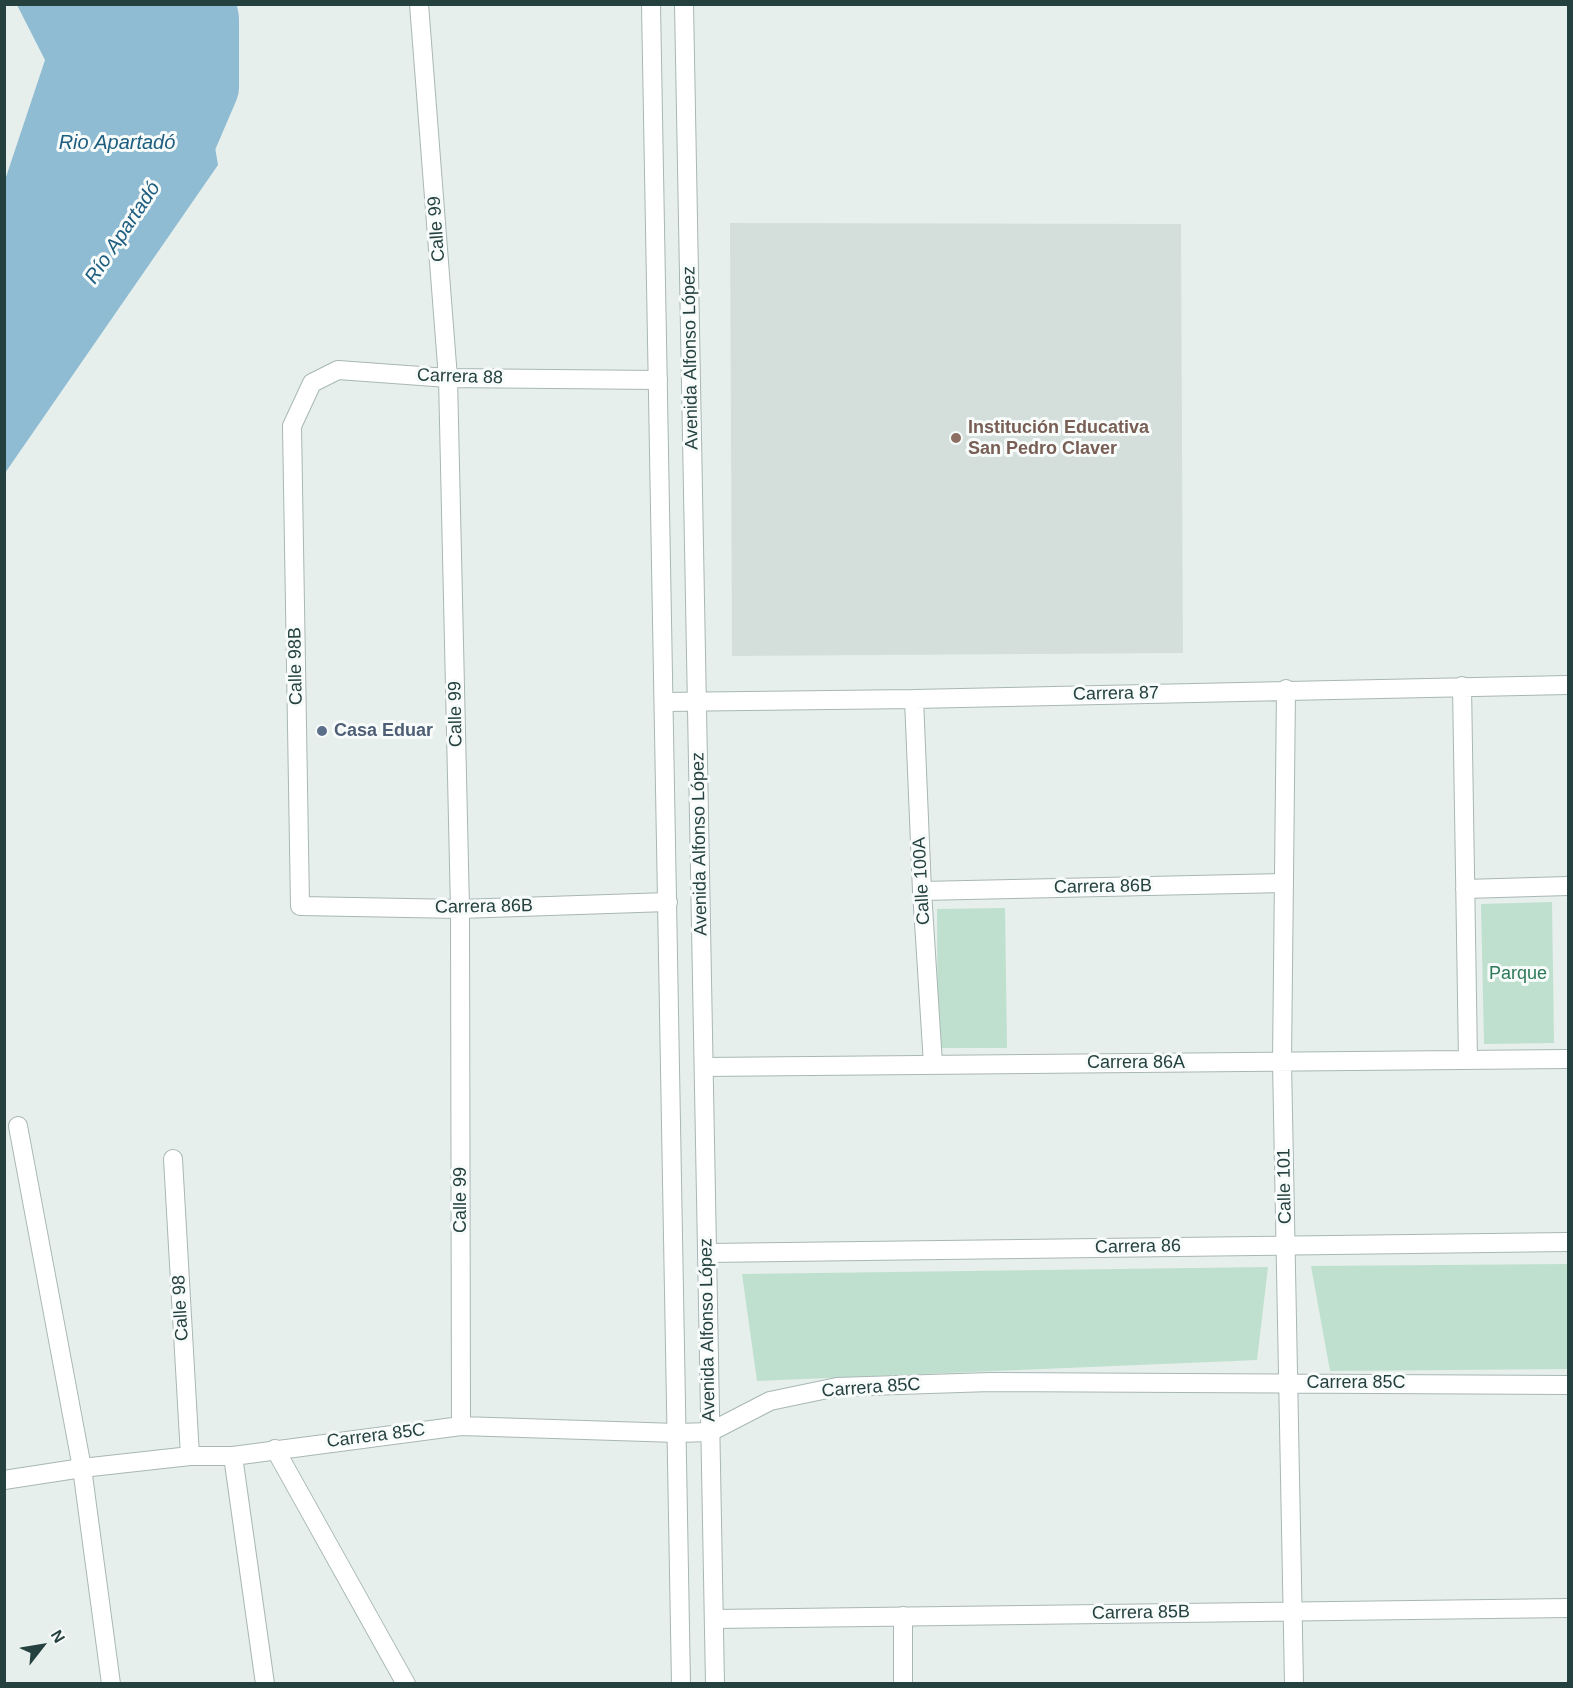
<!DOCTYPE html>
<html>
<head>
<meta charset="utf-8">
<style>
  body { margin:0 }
  #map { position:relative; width:1573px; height:1688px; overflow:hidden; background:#e6efec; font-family:Helvetica,sans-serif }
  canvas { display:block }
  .frame { position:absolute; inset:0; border:6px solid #24413f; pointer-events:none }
  .north { position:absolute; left:12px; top:1616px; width:60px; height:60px; -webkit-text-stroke:4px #f7fbfa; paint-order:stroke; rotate:59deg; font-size:16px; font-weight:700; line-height:24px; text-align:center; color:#24413f }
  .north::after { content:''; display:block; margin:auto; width:21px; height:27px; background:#24413f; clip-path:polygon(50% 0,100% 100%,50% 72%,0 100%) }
</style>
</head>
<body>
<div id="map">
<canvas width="1573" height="1688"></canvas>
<div class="frame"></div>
<div class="north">N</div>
</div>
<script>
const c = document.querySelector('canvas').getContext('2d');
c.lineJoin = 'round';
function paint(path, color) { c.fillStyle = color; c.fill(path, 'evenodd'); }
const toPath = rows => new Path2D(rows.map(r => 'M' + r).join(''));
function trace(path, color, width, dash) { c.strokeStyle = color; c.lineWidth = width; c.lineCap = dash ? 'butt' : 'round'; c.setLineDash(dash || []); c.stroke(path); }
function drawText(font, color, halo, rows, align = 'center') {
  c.font = font + ' Helvetica,sans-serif'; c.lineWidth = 6; c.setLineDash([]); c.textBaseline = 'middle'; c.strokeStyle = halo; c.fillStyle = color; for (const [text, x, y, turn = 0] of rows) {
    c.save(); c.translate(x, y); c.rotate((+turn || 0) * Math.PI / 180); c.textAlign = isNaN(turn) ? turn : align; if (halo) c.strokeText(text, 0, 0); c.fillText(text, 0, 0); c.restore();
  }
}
paint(toPath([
  [730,223,1181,224,1183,653,732,656]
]), '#d4dfdc');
paint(toPath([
  [1552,902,1554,1043,1484,1044,1481,904],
  [1005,908,1007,1048,938,1048,937,909],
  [1568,1264,1568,1369,1330,1371,1311,1266],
  [1268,1267,1257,1360,757,1381,742,1274]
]), '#bfe0ce');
paint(toPath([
  [17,5,191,5,218,165,5,473,5,180,45,60]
]), '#8fbcd3');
trace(toPath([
  [168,167,185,144,209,88,209,19,206,4]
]), '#8fbcd3', 60);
const pedestrian = toPath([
  [275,1449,406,1684]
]);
const minor = toPath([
  [419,4,448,378,460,909,461,1426],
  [658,380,448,378,338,370,312,383,292,426,300,906,460,909,668,902],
  [1462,686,1468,1060],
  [1286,689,1282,1062,1294,1684],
  [914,699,922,891,933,1064],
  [664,702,914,699,1568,685],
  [1465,889,1568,886],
  [922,891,1284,883],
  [704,1067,1568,1059],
  [18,1126,82,1468,111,1684],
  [173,1159,190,1456],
  [707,1253,1568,1242],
  [233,1456,265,1684],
  [4,1480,82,1468,190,1456,233,1456,461,1426,677,1433,710,1432,770,1401,837,1387,991,1382,1568,1385],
  [903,1616,903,1684],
  [714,1619,1568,1608]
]);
const tertiary = toPath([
  [651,4,681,1684],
  [684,4,715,1684]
]);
trace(pedestrian, '#a8b7b5', 20);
trace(minor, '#a8b7b5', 20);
trace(tertiary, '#a8b7b5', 20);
trace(pedestrian, '#fff', 18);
trace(minor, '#fff', 18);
trace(tertiary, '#fff', 18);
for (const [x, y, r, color] of [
  [956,438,6,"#8d6e63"],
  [322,731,6,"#5c6f8a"]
]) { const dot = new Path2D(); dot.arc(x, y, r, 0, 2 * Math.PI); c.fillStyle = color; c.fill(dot); trace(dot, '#f7fbfa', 2); }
drawText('18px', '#24413f', '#f7fbfa', [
  ["Calle 99",437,229,-94],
  ["Avenida Alfonso López",691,358,-91],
  ["Carrera 88",460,377,2],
  ["Calle 98B",296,666,-91],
  ["Carrera 87",1116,694,-1],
  ["Calle 99",456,714,-91],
  ["Avenida Alfonso López",700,844,-91],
  ["Calle 100A",922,881,-93],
  ["Carrera 86B",1103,887,-1],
  ["Carrera 86B",484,907,-1],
  ["Carrera 86A",1136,1063],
  ["Calle 101",1285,1186,-91],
  ["Calle 99",461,1200,-90],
  ["Carrera 86",1138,1247,-1],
  ["Calle 98",181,1308,-93],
  ["Avenida Alfonso López",708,1330,-91],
  ["Carrera 85C",1356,1383],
  ["Carrera 85C",871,1388,-4],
  ["Carrera 85C",376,1436,-7],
  ["Carrera 85B",1141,1613,-1]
]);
drawText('bold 18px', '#785e54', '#f7fbfa', [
  ["Institución Educativa",968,428],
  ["San Pedro Claver",968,449]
], 'left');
drawText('bold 18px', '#4e5e75', '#f7fbfa', [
  ["Casa Eduar",334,731]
], 'left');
drawText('18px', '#2e7958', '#f7fbfa', [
  ["Parque",1518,974]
]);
drawText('italic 20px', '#1d5d7f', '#f7fbfa', [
  ["Rio Apartadó",117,143],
  ["Río Apartadó",123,233,-56]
]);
</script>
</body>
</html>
